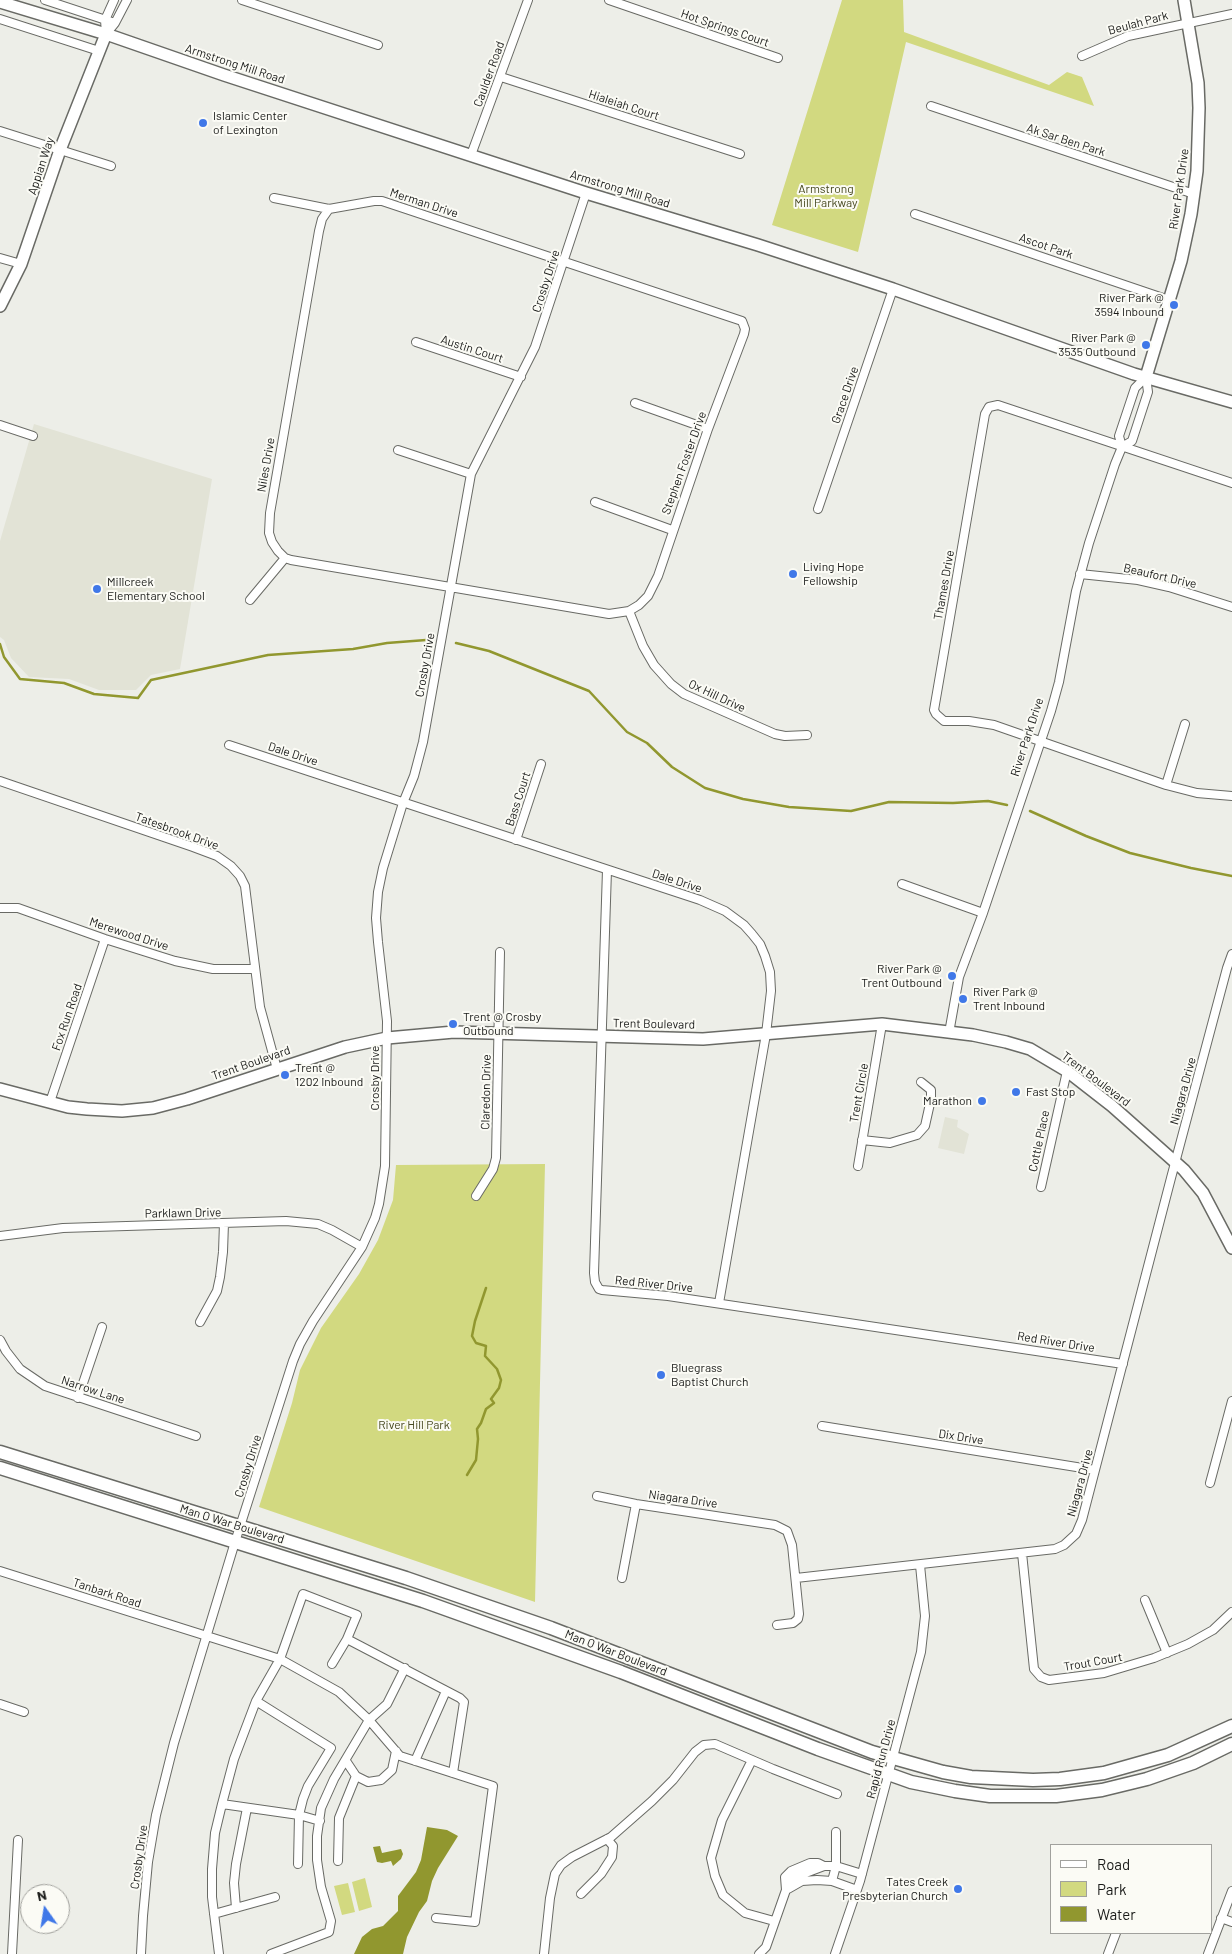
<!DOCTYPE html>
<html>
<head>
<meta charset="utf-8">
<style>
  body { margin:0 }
  #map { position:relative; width:1232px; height:1954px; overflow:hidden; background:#edeee8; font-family:Barlow,sans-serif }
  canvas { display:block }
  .legend { position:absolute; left:1050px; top:1844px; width:162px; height:90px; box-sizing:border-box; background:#fbfbf5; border:1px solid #a1a19d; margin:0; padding:6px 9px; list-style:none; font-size:15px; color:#191a18 }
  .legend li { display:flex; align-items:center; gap:10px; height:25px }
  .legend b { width:25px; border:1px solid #a1a19d }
  .north { position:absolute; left:20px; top:1884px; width:50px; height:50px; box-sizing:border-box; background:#fbfbf5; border:1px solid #a1a19d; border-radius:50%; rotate:347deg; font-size:14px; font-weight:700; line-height:20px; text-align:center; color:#191a18 }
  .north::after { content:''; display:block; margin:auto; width:18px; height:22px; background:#4078e8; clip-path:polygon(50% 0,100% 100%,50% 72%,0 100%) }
</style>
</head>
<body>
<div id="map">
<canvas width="1232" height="1954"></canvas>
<ul class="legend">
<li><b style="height:6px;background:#fff"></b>Road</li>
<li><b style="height:14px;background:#d2d980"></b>Park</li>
<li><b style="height:14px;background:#91972f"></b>Water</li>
</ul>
<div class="north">N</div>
</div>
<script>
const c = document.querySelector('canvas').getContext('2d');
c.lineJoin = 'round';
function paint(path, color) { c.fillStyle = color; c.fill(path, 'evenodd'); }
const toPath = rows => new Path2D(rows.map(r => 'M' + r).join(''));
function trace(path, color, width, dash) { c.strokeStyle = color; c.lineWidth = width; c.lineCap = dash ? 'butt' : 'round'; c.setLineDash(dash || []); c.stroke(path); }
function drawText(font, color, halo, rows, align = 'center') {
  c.font = font + ' Barlow,sans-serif'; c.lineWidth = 4; c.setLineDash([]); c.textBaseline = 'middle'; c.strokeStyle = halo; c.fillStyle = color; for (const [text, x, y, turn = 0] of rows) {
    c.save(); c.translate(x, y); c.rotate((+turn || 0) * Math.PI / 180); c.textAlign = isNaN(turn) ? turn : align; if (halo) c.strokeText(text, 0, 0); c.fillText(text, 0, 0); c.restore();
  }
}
paint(toPath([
  [34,424,212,479,180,669,151,675,136,690,99,690,69,679,29,677,11,658,4,640,0,637,0,541],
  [945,1117,958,1120,957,1127,969,1134,964,1154,938,1148]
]), '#e2e3d6');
paint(toPath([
  [842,0,903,0,904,32,1049,85,1067,72,1082,77,1094,106,906,42,858,252,772,225],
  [545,1164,535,1602,259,1507,292,1403,300,1370,321,1328,359,1274,378,1240,393,1200,396,1165],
  [365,1878,372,1907,359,1911,352,1882],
  [348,1883,355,1912,342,1915,334,1886]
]), '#d2d980');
paint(toPath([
  [427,1827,447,1830,458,1836,438,1868,432,1881,427,1901,419,1912,407,1937,403,1954,354,1954,362,1937,372,1929,383,1926,398,1911,398,1896,416,1872,421,1860],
  [380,1846,382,1853,401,1849,403,1854,401,1859,393,1866,391,1861,382,1863,377,1862,373,1847]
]), '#91972f');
trace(toPath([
  [456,643,489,651,589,691,627,732,647,743,672,767,705,788,743,799,789,807,851,811,889,802,953,803,988,801,1007,805],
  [0,644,4,657,20,679,64,683,94,694,138,698,151,680,268,655,353,649,387,643,426,640],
  [1030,811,1086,836,1130,853,1191,868,1232,876],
  [467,1475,476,1460,478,1439,477,1429,481,1423,486,1409,494,1403,491,1399,499,1388,501,1380,497,1369,485,1356,486,1346,476,1343,472,1336,475,1321,486,1288]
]), '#91972f', 2.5);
const street = toPath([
  [45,0,115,23],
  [242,0,378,45],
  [609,0,778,58],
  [0,19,99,51],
  [106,34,115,23,127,0],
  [106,34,105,20,114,0],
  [1082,56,1128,36,1232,14],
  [501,77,740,154],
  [931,106,1194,194],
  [0,131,111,166],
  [471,155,528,0],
  [274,198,329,209,374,201,382,201,742,321,745,329,744,334,708,429,658,576,648,596,639,605,629,611,609,614,291,560,285,558,278,551,272,542,269,533,270,513,319,231,322,219,329,209],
  [915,214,1169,300],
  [0,258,21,264],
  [416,342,521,377],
  [635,403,708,429],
  [0,425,33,436],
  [1122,447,1119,436,1135,388,1146,377],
  [398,450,471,474],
  [1232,483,998,405,989,407,985,414,934,710,936,714,944,721,969,721,994,725,1166,785,1197,793,1232,796],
  [595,502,672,530],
  [818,509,893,289],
  [1080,574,1138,580,1169,587,1232,607],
  [250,600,285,558],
  [629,611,643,646,654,665,671,684,684,694,775,734,785,736,807,735],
  [229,745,700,900,725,911,744,925,752,934,760,944,765,956,770,972,771,991,766,1034,719,1303],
  [0,781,193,847,217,856,231,866,240,876,245,886,260,1007,277,1069],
  [1166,785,1185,724],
  [516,840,541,764],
  [607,870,594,1273,595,1282,599,1289,602,1290,668,1296,1123,1364],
  [902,884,983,913],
  [0,908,18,908,105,939,175,961,213,969,255,969],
  [949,1033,959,977,983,913,1051,711,1059,682,1076,591,1089,543,1115,464,1122,447,1132,441,1148,392,1146,377],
  [50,1102,105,939],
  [862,1140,890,1143,917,1135,925,1126,931,1099,931,1090,921,1082],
  [858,1166,882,1024],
  [1041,1187,1067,1071],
  [476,1196,493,1169,496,1158,500,952],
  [0,1236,63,1228,286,1221,318,1224,332,1230,362,1247],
  [200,1322,217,1291,220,1277,223,1252,224,1223],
  [0,1340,6,1351,20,1369,45,1386,196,1436],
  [78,1398,102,1327],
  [822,1426,1095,1470],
  [1210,1483,1232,1401],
  [597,1496,636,1504,775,1525,787,1531,792,1545,799,1614,798,1619,793,1623,777,1625],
  [1022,1553,1034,1669,1041,1677,1049,1680,1104,1673,1154,1658,1188,1644,1213,1630,1232,1612],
  [0,1571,280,1659,339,1692,369,1720,400,1756,493,1786,475,1922,436,1918],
  [622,1578,636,1504],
  [796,1578,1055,1549,1064,1545,1076,1534,1082,1520,1171,1178,1227,968,1232,954],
  [1145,1600,1167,1653],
  [332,1664,347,1639],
  [256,1701,280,1659,303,1594,357,1615,347,1639,460,1698,464,1702,453,1773],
  [0,1704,24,1712],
  [752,1760,722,1820,711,1858,715,1876,723,1895,745,1913,774,1921],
  [346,1761,356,1776,368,1782,381,1780,392,1770,396,1751],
  [415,1761,446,1691],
  [338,1861,339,1818,356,1776],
  [298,1864,299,1815,222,1804,234,1759,256,1701,331,1748,308,1786,303,1799,299,1815,320,1821],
  [832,1881,836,1866,836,1832],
  [788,1889,802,1881,817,1880,832,1881,857,1890],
  [786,1890,785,1877,791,1871,810,1863,818,1863,824,1866],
  [581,1894,601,1874,612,1857,613,1846,607,1839],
  [236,1908,234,1883,236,1864,247,1808],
  [214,1914,275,1897],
  [1221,1918,1232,1922],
  [12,1954,18,1840],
  [141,1954,143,1916,148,1862,156,1815,174,1743,235,1542,293,1361,300,1344,313,1321,362,1247,375,1218,379,1204,385,1166,387,1021,378,942,376,918,378,892,383,868,403,803,414,776,423,742,471,474,535,347,586,193],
  [219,1954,212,1897,212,1869,215,1833,222,1804],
  [271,1954,329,1932,331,1921,321,1887,317,1860,317,1836,321,1808,334,1779,369,1720,387,1704,405,1668],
  [544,1954,550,1898,555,1874,561,1865,572,1857,611,1837,652,1801,673,1780,695,1752,704,1745,715,1744,773,1769,837,1794],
  [759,1954,766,1947,786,1890,795,1877,824,1866,836,1866,862,1874],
  [835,1954,860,1881,921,1652,925,1616,920,1565],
  [1108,1954,1116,1933],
  [1208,1954,1232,1891]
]);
const secondary = toPath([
  [0,2,106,34,224,75,586,193,758,245,893,289,1134,374,1232,402],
  [0,306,21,264,60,150,106,34],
  [1146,377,1181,261,1191,214,1197,171,1199,108,1198,83,1184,0],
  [0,1089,68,1107,87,1109,122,1111,153,1108,187,1099,345,1047,387,1038,454,1032,703,1039,882,1024,973,1035,1006,1042,1030,1049,1067,1071,1112,1106,1184,1170,1203,1193,1232,1248]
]);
const primary = toPath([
  [0,1452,406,1578,551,1628,872,1752,943,1772,971,1777,1033,1780,1060,1779,1104,1773,1168,1755,1232,1726],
  [0,1468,423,1601,621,1672,818,1749,911,1782,955,1791,990,1796,1056,1796,1102,1790,1147,1779,1193,1763,1232,1744]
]);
trace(street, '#696a65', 10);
trace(secondary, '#696a65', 14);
trace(primary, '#696a65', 15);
trace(street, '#fff', 8);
trace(secondary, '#fff', 11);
trace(primary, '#fff', 12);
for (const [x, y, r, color] of [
  [203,123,5,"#4078e8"],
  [1174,305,5,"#4078e8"],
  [1146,345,5,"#4078e8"],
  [793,574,5,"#4078e8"],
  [97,589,5,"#4078e8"],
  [952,976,5,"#4078e8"],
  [963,999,5,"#4078e8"],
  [453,1024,5,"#4078e8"],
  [285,1075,5,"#4078e8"],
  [1016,1092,5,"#4078e8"],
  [982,1101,5,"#4078e8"],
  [661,1375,5,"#4078e8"],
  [958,1889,5,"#4078e8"]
]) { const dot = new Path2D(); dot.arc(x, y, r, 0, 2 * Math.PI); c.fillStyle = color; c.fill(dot); trace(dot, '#fbfbf5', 2); }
drawText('12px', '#191a18', '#fbfbf5', [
  ["Beulah Park",1138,23,-15],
  ["Hot Springs Court",725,28,19],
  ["Armstrong Mill Road",235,64,18],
  ["Caulder Road",489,74,-70],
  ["Hialeiah Court",624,105,18],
  ["Ak Sar Ben Park",1066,140,18],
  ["Appian Way",41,166,-72],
  ["Armstrong Mill Road",620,189,17],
  ["River Park Drive",1179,189,-82],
  ["Merman Drive",424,203,18],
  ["Ascot Park",1046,246,19],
  ["Crosby Drive",546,281,-72],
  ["Austin Court",472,349,18],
  ["Grace Drive",845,395,-71],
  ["Stephen Foster Drive",684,463,-70],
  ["Niles Drive",266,465,-80],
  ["Beaufort Drive",1160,576,13],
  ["Thames Drive",944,585,-80],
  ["Crosby Drive",425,665,-80],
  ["Ox Hill Drive",717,696,25],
  ["River Park Drive",1027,737,-72],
  ["Dale Drive",293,754,18],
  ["Bass Court",518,799,-72],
  ["Tatesbrook Drive",177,831,20],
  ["Dale Drive",677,881,18],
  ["Merewood Drive",129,934,18],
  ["Fox Run Road",67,1017,-71],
  ["Trent Boulevard",654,1024,1],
  ["Trent Boulevard",251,1063,-19],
  ["Crosby Drive",375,1078,-90],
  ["Trent Boulevard",1096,1079,37],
  ["Niagara Drive",1183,1091,-75],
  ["Claredon Drive",486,1092,-89],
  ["Trent Circle",859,1093,-80],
  ["Cottle Place",1039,1141,-78],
  ["Parklawn Drive",183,1213,-1],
  ["Red River Drive",654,1284,6],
  ["Red River Drive",1056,1342,9],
  ["Narrow Lane",93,1390,18],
  ["Dix Drive",961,1437,9],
  ["Crosby Drive",248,1466,-73],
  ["Niagara Drive",1080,1483,-75],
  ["Niagara Drive",683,1499,8],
  ["Man O War Boulevard",232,1524,17],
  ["Tanbark Road",107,1593,18],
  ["Man O War Boulevard",616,1653,21],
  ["Trout Court",1093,1662,-10],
  ["Rapid Run Drive",881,1759,-75],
  ["Crosby Drive",139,1857,-82]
]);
drawText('12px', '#191a18', '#fbfbf5', [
  ["Islamic Center",213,116],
  ["of Lexington",213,130],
  ["River Park @",1164,298,"right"],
  ["3594 Inbound",1164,312,"right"],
  ["River Park @",1136,338,"right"],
  ["3535 Outbound",1136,352,"right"],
  ["Living Hope",803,567],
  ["Fellowship",803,581],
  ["Millcreek",107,582],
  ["Elementary School",107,596],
  ["River Park @",942,969,"right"],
  ["Trent Outbound",942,983,"right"],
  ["River Park @",973,992],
  ["Trent Inbound",973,1006],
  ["Trent @ Crosby",463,1017],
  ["Outbound",463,1031],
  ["Trent @",295,1068],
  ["1202 Inbound",295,1082],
  ["Fast Stop",1026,1092],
  ["Marathon",972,1101,"right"],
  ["Bluegrass",671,1368],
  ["Baptist Church",671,1382],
  ["Tates Creek",948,1882,"right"],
  ["Presbyterian Church",948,1896,"right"]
], 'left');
drawText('12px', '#484a21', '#fbfbf5', [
  ["Armstrong",826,189],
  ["Mill Parkway",826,203],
  ["River Hill Park",414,1425]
]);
</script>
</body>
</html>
